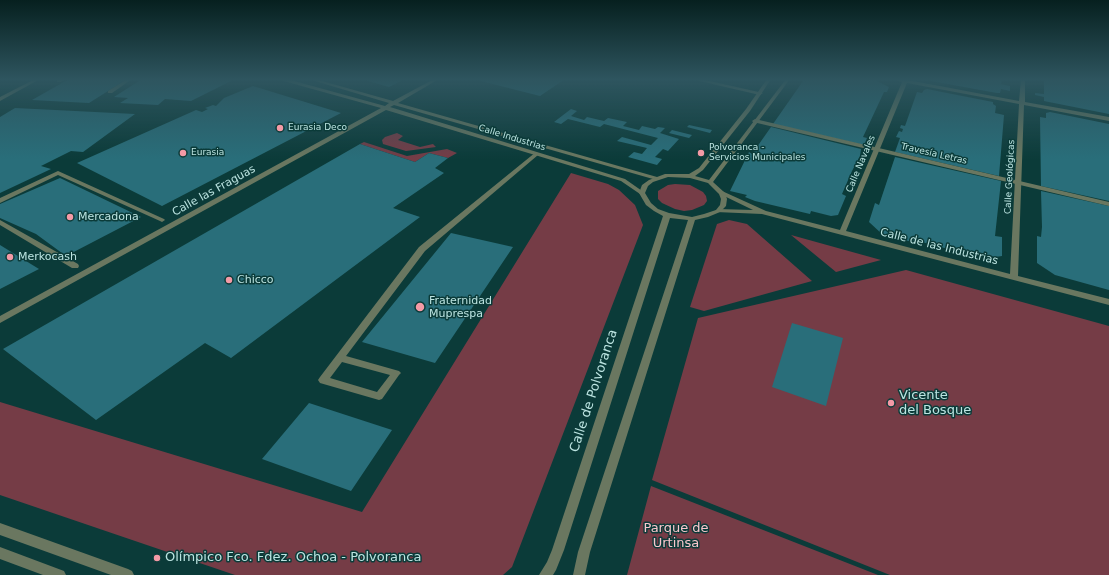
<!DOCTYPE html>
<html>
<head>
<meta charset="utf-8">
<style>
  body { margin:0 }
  canvas { display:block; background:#0b3b39 }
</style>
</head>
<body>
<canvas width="1109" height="575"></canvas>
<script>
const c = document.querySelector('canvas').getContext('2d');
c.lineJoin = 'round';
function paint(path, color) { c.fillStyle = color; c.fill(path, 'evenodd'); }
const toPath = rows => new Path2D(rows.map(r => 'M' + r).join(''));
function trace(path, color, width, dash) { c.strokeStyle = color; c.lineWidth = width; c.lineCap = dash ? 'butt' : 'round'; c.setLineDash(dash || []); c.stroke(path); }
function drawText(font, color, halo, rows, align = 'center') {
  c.font = font + ' "DejaVu Sans",sans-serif'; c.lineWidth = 3; c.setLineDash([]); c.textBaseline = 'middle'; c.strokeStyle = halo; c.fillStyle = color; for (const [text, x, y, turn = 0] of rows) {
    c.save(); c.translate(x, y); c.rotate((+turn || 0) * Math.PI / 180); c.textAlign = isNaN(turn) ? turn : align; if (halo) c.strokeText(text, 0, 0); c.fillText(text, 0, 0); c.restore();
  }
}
paint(toPath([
  [397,133,403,136,398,140,420,147,433,144,436,147,406,151,383,144,382,140,385,137],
  [364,142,407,156,447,149,457,153,448,158,429,153,415,162,360,144],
  [571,173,608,184,619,190,635,205,643,225,512,567,503,575,235,575,0,495,0,402,362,512],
  [675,184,690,185,703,192,706,196,707,201,704,205,692,210,684,211,675,209,662,203,658,199,658,191,668,185],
  [729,220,747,224,812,281,704,311,690,307,717,224],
  [791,235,881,260,836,272],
  [906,270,1109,326,1109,575,890,575,652,480,698,318],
  [651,486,878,575,627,575]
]), '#753c46');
paint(toPath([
  [69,79,127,79,89,103,32,100],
  [142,79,227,79,233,80,191,101,165,99,158,105,120,103,128,98,114,97],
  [361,79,405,79,389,87],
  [473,79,565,79,540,96],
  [802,79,874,79,878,80,877,81,889,87,887,92,884,92,863,137,867,138,864,145,773,124,803,81,800,80],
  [927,79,1002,79,1001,84,1010,86,1010,91,1001,89,1000,93,997,93,931,81],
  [1044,79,1109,79,1109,114,1044,101,1044,97,1035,95,1035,93,1044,94],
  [253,86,341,113,162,206,77,163,196,110,202,112,208,109,205,108,213,105,216,106,224,98],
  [927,89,993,102,993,104,996,106,995,113,1004,115,999,176,895,152,900,138,896,137,899,131,902,132,903,129,900,128,901,125,905,126,917,92,922,93,924,90],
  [15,108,135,114,83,152,71,151,41,166,51,169,0,193,0,117],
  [571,109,577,111,571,116,584,120,587,117,604,121,608,118,627,122,623,126,639,130,642,126,655,129,658,127,665,128,660,133,679,139,668,151,663,149,655,157,662,159,657,165,628,157,634,152,642,154,647,148,617,141,622,137,651,145,658,138,604,124,600,127,568,119,561,124,554,122],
  [1050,112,1109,124,1109,201,1041,186,1040,117,1046,118,1046,113],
  [689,125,712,130,710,133,687,127],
  [771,127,861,149,860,156,852,171,842,194,846,196,838,215,831,216,811,211,810,214,755,201,745,197,747,195,730,191,749,152,752,154],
  [672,130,692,135,689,138,669,133],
  [360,144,415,162,429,153,448,158,435,168,444,173,393,208,420,217,231,358,205,343,96,420,3,349],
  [895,157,1001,181,995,236,1002,237,1002,256,995,257,971,251,971,255,918,241,916,243,882,234,869,222,875,203,879,205],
  [60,178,141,217,66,256,36,234,0,218,0,204],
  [1041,191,1109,206,1109,290,1055,275,1037,263,1037,236,1041,237,1042,227],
  [451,233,513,247,435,363,362,342],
  [0,245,39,269,0,289],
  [792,323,843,338,826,406,772,387],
  [309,403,392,430,351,491,262,459]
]), '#296e7a');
paint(toPath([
  [60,79,65,79,61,82,57,82,57,80,60,79],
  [127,79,132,79,112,93,108,93,108,91,127,79],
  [755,119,1109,202,1109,206,753,122,752,121,755,119],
  [536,152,539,154,538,155,425,251,346,356,399,371,401,373,399,375,382,399,379,400,320,383,318,380,320,377,419,247,536,152],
  [342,362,390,375,377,392,330,378,342,362],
  [58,171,164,219,165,220,162,222,160,221,58,175,0,203,0,198,58,171],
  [0,220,78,264,79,266,78,268,72,268,0,225,0,220]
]), '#6a7760');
paint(toPath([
  [35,79,40,79,0,101,0,97,35,79],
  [280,79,287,79,385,106,389,103,308,79,315,79,393,101,434,79,439,79,398,103,657,177,658,178,655,180,653,179,394,105,390,107,625,179,645,193,642,195,640,194,621,181,386,110,0,323,0,316,381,108,280,80,280,79],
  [693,79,701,79,763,93,760,95,695,80,693,79],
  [894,79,908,79,908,80,1019,101,1021,79,1025,79,1025,102,1109,117,1109,121,1024,105,1018,276,1109,299,1109,305,762,214,716,212,715,211,718,209,753,210,720,194,720,192,722,191,766,211,840,230,902,82,894,80,894,79],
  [907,83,1019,104,1010,274,846,231,907,83]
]), '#6a7760');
paint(toPath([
  [767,79,771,79,750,111,703,170,695,176,709,180,786,79,790,79,713,182,725,193,727,199,726,206,720,212,708,217,695,220,590,552,585,575,573,575,578,552,688,220,670,218,564,550,556,570,553,575,539,575,547,562,552,550,663,216,654,211,646,205,639,193,642,185,649,180,665,174,689,174,699,168,746,109,767,79],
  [668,177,690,178,708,183,719,194,721,199,720,205,716,210,704,214,692,217,669,213,658,209,651,203,645,193,648,186,653,182,668,177],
  [0,523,128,569,132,571,134,575,111,575,0,535,0,523],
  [0,547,64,571,66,575,43,575,0,559,0,547]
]), '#6a7760');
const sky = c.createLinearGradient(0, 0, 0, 159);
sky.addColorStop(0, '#06201f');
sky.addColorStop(0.5, '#2e555f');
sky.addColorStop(1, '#2e555f00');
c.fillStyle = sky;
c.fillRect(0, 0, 1109, 159);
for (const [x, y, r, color] of [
  [280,128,4,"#f49aa6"],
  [183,153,4,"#f49aa6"],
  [701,153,4,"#f49aa6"],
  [70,217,4,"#f49aa6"],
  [10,257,4,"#f49aa6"],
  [229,280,4,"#f49aa6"],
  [420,307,5,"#f49aa6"],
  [891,403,4,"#f49aa6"],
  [157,558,4,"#f49aa6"]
]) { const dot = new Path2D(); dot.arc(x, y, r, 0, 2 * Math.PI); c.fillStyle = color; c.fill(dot); trace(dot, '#0b3b39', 1.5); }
drawText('9px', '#bce4e1', '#0b3b39', [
  ["Eurasia Deco",288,128],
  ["Polvoranca -",709,148],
  ["Servicios Municipales",709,158],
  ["Eurasia",191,153]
], 'left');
drawText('9px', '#bce4e1', '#0b3b39', [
  ["Calle Industrias",512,138,17],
  ["Travesía Letras",934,154,13],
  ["Calle Navales",861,164,-67],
  ["Calle Geológicas",1010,177,-87]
]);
drawText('11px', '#bce4e1', '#0b3b39', [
  ["Calle las Fraguas",214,191,-29],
  ["Calle de las Industrias",939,247,14]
]);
drawText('11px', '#bce4e1', '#0b3b39', [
  ["Mercadona",78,217],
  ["Merkocash",18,257],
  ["Chicco",237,280],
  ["Fraternidad",429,301],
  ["Muprespa",429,314]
], 'left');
drawText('13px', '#bce4e1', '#0b3b39', [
  ["Calle de Polvoranca",594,391,-72]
]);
drawText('13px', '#bce4e1', '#0b3b39', [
  ["Vicente",899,396],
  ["del Bosque",899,411],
  ["Olímpico Fco. Fdez. Ochoa - Polvoranca",165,558]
], 'left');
drawText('13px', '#fbc7cd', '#0b3b39', [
  ["Parque de",676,529],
  ["Urtinsa",676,544]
]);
</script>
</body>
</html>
